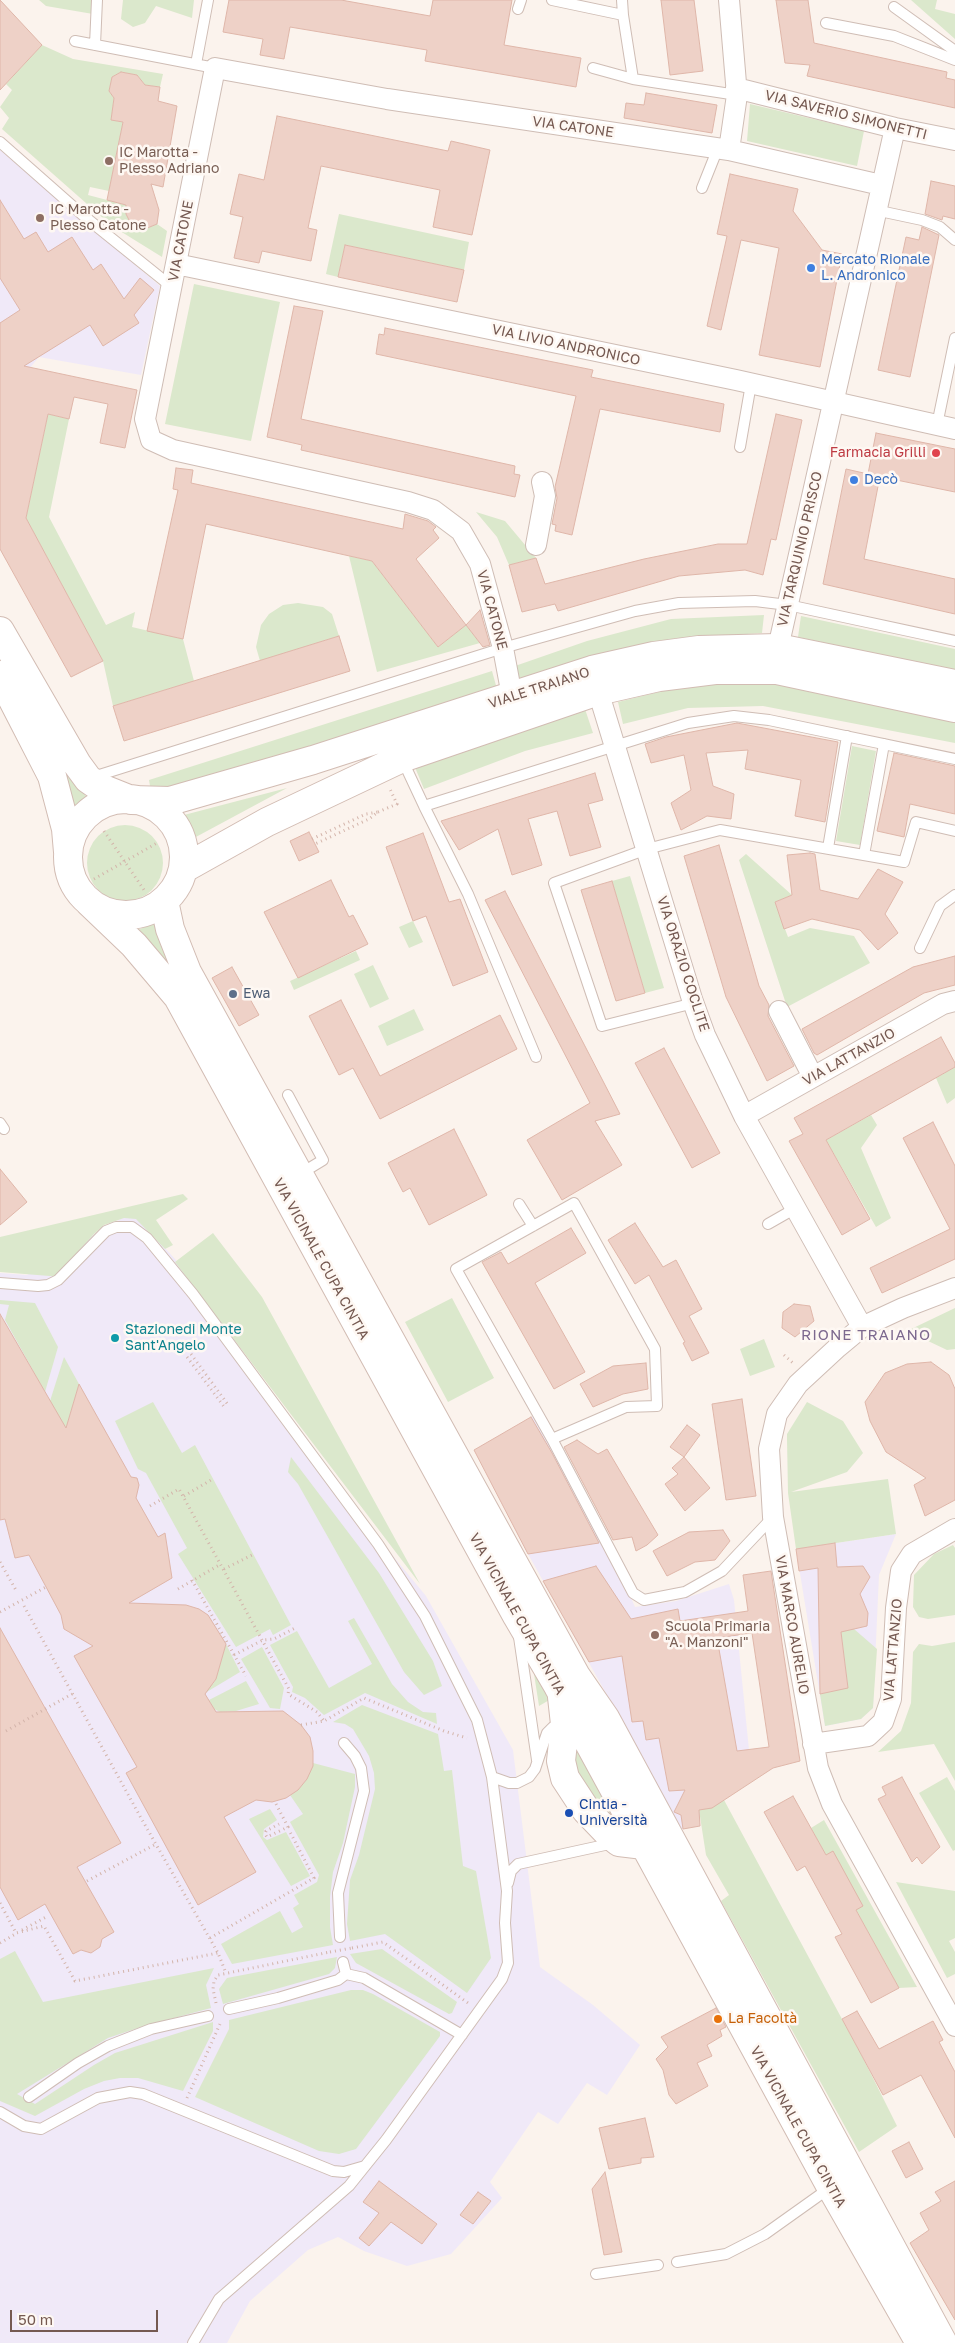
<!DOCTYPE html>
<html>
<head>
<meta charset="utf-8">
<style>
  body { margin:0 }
  #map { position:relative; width:955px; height:2343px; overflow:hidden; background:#fbf3ed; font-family:"Golos Text",sans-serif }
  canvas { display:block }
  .scale { position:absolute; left:10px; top:2310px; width:148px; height:22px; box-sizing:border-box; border:2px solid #755951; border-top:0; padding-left:6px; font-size:15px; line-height:18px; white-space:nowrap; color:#755951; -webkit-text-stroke:4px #fef8f3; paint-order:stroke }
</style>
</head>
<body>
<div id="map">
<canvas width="955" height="2343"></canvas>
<div class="scale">50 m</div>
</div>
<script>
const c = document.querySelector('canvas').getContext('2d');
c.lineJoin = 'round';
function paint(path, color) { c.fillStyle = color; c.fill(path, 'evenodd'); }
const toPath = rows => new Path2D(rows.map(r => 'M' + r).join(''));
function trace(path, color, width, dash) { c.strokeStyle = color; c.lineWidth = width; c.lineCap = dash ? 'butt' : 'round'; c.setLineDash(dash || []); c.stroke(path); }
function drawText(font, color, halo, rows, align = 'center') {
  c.font = font + ' "Golos Text",sans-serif'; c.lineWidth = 5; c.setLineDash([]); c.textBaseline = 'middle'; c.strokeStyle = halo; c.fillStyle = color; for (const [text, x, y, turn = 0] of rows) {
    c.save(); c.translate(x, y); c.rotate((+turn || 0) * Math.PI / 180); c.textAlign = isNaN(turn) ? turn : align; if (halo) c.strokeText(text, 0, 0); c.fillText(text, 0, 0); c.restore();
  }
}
paint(toPath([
  [0,150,160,286,141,375,39,357,29,369,0,379],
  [132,1212,208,1295,284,1424,426,1596,513,1750,540,1967,593,2005,640,2045,607,2095,587,2083,558,2124,538,2112,490,2182,502,2198,451,2254,407,2266,364,2251,338,2237,308,2250,250,2301,227,2343,0,2343,0,1273,27,1275],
  [535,1415,620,1572,635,1607,676,1601,729,1584,734,1600,749,1750,700,1810,700,1826,682,1829,528,1554,474,1450],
  [896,1534,879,1575,873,1708,861,1719,825,1726,796,1549]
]), '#f0e9f8');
paint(toPath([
  [39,0,92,0,93,14,46,6],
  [123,0,194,0,192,18,156,6,145,23,133,27,121,19],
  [911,0,937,0,935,9,955,14,955,39],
  [42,45,73,59,163,74,160,87,145,85,137,75,121,72,112,77,109,91,114,98,111,120,123,122,109,191,90,187,88,195,126,205,126,214,131,224,145,229,157,224,167,231,162,257,112,226,2,129,9,118,0,107,12,90,6,84],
  [750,104,864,131,857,166,747,141],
  [339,214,469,242,464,270,345,245,338,277,326,274],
  [194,284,280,302,251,441,165,424],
  [48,414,69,419,49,517,106,625,135,612,132,627,183,639,194,681,113,706,103,661,26,518],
  [476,512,505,521,536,558,509,565,497,537],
  [349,556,372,561,438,647,466,625,480,643,377,672],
  [298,603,323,607,332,614,339,636,260,661,256,647,261,625,269,614,283,605],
  [764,615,762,633,672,639,591,658,520,681,515,666,587,641,671,619],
  [801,616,955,649,955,671,798,637],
  [492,671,497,689,233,774,151,792,149,780],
  [725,681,764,681,955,720,955,743,763,706,688,708,623,724,618,702,683,686],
  [585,709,593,733,525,751,424,789,414,765],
  [852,746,876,751,860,845,836,841],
  [59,764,90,801,70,808],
  [287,788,194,838,184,815],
  '87 863a38 38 0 1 1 76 0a38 38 0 1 1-76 0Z',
  [746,854,792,895,775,902,788,937,810,928,854,936,870,963,787,1007,739,860],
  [630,876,664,988,645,993,612,881],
  [413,921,423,942,409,948,399,927],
  [154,923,187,996,133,932],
  [356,951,360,960,294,990,290,981],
  [373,965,389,999,370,1008,354,974],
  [414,1009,424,1030,387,1046,378,1026],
  [955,1067,955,1098,947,1104,936,1078],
  [871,1115,877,1125,861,1148,891,1218,876,1227,826,1140],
  [183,1194,188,1199,156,1220,173,1245,165,1249,136,1219,124,1218,104,1225,94,1234,74,1256,62,1277,0,1272,0,1237],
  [213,1233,262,1297,420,1584,175,1262],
  [452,1298,494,1378,448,1402,405,1322],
  [0,1300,35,1303,58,1347,45,1392,5,1320,9,1305,0,1304],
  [955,1308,955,1349,947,1350,907,1331],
  [764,1339,775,1367,750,1376,740,1349],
  [64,1357,79,1384,66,1428,50,1401],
  [153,1402,182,1453,195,1445,291,1625,273,1635,270,1629,236,1647,178,1554,187,1548,146,1473,138,1469,115,1421],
  [807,1402,843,1421,863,1453,847,1472,791,1492,888,1479,896,1534,796,1549,788,1493,787,1439,787,1434],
  [291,1457,379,1573,433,1661,442,1686,424,1695,404,1672,298,1484,288,1472],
  [953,1545,955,1548,955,1615,928,1619,919,1617,913,1607,914,1575,934,1554],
  [354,1618,392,1684,408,1702,423,1712,436,1713,437,1724,365,1693,324,1715,305,1698,292,1692,293,1687,270,1645,297,1631,329,1688,372,1664,348,1621],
  [840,1623,854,1629,877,1649,873,1708,861,1719,825,1726,820,1694,848,1687],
  [955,1642,955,1781,934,1744,878,1752,901,1731,911,1703,913,1652,919,1644,932,1646],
  [226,1644,240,1672,205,1693,208,1682,213,1684,216,1679],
  [262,1647,284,1688,280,1709,270,1708,241,1659],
  [532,1661,551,1699,539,1706],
  [246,1681,259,1704,236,1711,220,1712,214,1709,209,1700],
  [362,1705,438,1734,444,1771,452,1770,463,1866,476,1871,491,1958,467,1993,385,1934,350,1941,347,1924,350,1880,359,1855,375,1789,374,1773,369,1756,353,1729,345,1724,333,1722],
  [575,1745,619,1828,593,1800,571,1770],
  [313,1763,355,1774,355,1787,343,1843,333,1872,330,1897,330,1927,333,1945,232,1964,221,1944,280,1911,292,1933,303,1927,293,1908,299,1904,294,1895,317,1882,319,1875,290,1822,303,1814,290,1795,298,1790,307,1779],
  [947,1777,955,1791,955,1850,953,1851,919,1793],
  [724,1800,863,2058,897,2126,859,2152,721,1901,729,1895,706,1855,699,1810],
  [270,1809,277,1820,264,1829,263,1837,267,1840,286,1832,310,1876,291,1886,249,1819],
  [824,1820,917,1987,899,1988,811,1828],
  [896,1882,955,1891,955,1938,949,1941,955,1952,955,1974,947,1978],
  [382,1949,457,2002,452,2013,449,2014,356,1963,350,1954],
  [15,1951,43,2002,214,1968,206,1985,211,2008,144,2026,108,2038,17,2094,35,2104,94,2065,115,2053,213,2022,213,2031,183,2091,138,2078,120,2078,104,2081,84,2089,35,2116,0,2101,0,1959],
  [337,1957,335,1968,329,1974,223,2004,219,1989,227,1978],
  [351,1990,363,1990,373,1994,440,2032,440,2036,356,2149,339,2154,319,2151,195,2097,229,2029,229,2020]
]), '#dbe8cc');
const building = toPath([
  [0,0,42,45,0,90,0,0],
  [229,0,341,0,430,16,433,0,512,0,504,45,581,58,576,87,425,61,427,50,290,27,284,59,260,55,263,39,223,32,229,0],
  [661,0,694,0,703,71,670,75,661,0],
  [776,0,808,0,814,43,947,72,946,78,955,80,955,108,807,76,810,65,785,63,776,0],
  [121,72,137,75,145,85,160,87,158,101,177,106,163,187,151,184,159,210,157,224,145,229,131,224,126,214,126,205,107,200,123,122,111,120,114,98,109,91,112,77,121,72],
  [646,93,717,105,712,133,624,118,626,103,644,105,646,93],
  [277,116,448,151,451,141,490,150,472,235,433,227,440,190,321,166,308,228,317,230,311,261,262,251,259,263,234,258,243,217,230,214,239,174,264,180,277,116],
  [730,174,798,189,793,211,822,250,842,254,820,367,759,355,779,248,741,240,721,330,707,326,727,236,717,234,730,174],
  [931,181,955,186,955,219,943,216,942,220,925,214,931,181],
  [0,200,24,239,36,232,48,252,72,237,93,270,101,264,124,299,140,278,154,290,134,315,139,323,103,346,90,325,24,366,137,390,125,448,100,443,108,404,74,397,69,419,48,414,26,518,103,661,71,677,0,549,0,323,20,310,0,278,0,200],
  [922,227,939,235,910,377,878,370,906,237,919,240,922,227],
  [345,245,464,270,457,302,338,277,345,245],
  [294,306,323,311,301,419,515,466,514,474,520,475,515,497,301,450,302,445,267,437,294,306],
  [385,328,593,370,591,377,724,404,720,432,600,409,572,535,555,531,556,525,552,524,557,498,555,487,576,396,376,354,379,334,384,335,385,328],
  [776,414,802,420,776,540,771,539,763,575,745,570,679,576,558,611,555,604,522,612,509,565,536,558,545,584,644,559,718,544,747,544,776,414],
  [876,433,955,449,955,492,872,475,880,476,864,559,955,579,955,614,823,584,846,469,868,474,876,433],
  [176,468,193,470,191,483,403,529,405,514,428,521,436,527,433,530,439,538,416,559,466,625,438,647,372,561,206,524,183,639,147,631,178,490,173,489,176,468],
  [480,610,490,645,483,647,466,625,480,610],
  [339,636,350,671,124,741,113,706,339,636],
  [737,723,838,742,825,822,795,816,801,780,745,769,748,750,706,753,713,786,734,794,731,819,707,816,681,830,671,803,691,790,684,755,651,763,645,744,666,737,737,723],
  [894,753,955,766,955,814,910,804,904,837,877,831,894,753],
  [595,773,603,800,588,804,601,847,570,856,557,811,528,819,542,865,512,875,498,829,459,850,441,821,595,773],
  [309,832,319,852,299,861,290,841,309,832],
  [423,833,449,902,460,899,488,972,453,986,426,916,413,921,386,847,423,833],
  [719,845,759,986,769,1005,768,1016,794,1066,767,1081,726,997,684,856,719,845],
  [810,853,815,854,820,890,858,899,878,869,903,882,885,914,898,933,878,950,860,930,812,919,784,929,775,902,792,895,787,855,810,853],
  [331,880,349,917,353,915,368,944,298,978,264,912,331,880],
  [612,881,645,993,616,1001,581,890,612,881],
  [505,891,620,1114,595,1121,622,1165,562,1200,527,1140,590,1103,485,900,505,891],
  [955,956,955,985,924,993,817,1055,814,1053,802,1029,913,967,955,956],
  [232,967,259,1015,239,1026,212,978,232,967],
  [341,1000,380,1076,500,1015,517,1049,380,1119,353,1068,339,1075,309,1016,341,1000],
  [941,1037,955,1063,955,1067,826,1140,870,1219,842,1235,789,1141,803,1134,794,1118,941,1037],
  [664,1048,720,1153,692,1168,635,1063,664,1048],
  [933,1122,955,1166,955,1259,882,1293,870,1268,950,1229,903,1138,933,1122],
  [454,1129,487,1195,429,1225,410,1188,403,1192,388,1163,454,1129],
  [0,1169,27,1202,0,1225,0,1169],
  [635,1223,663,1267,676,1260,702,1309,689,1316,709,1353,692,1361,683,1343,685,1342,649,1275,635,1284,608,1240,635,1223],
  [571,1228,586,1253,535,1283,585,1372,554,1389,482,1262,501,1252,508,1264,571,1228],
  [794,1304,810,1306,814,1321,795,1337,782,1328,783,1312,794,1304],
  [0,1314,66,1428,79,1384,131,1477,137,1478,139,1485,136,1498,158,1537,165,1533,172,1578,129,1603,186,1605,199,1609,208,1615,226,1644,216,1679,205,1694,216,1712,283,1711,301,1725,310,1737,313,1751,313,1766,307,1779,298,1790,286,1798,272,1802,256,1800,224,1817,256,1872,198,1905,126,1773,137,1767,74,1656,93,1646,64,1629,61,1615,29,1555,15,1558,5,1519,0,1520,0,1314],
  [931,1362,949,1375,955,1389,955,1500,925,1516,914,1485,926,1478,886,1452,870,1421,865,1402,885,1373,907,1364,931,1362],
  [646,1363,648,1389,623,1394,593,1407,580,1384,613,1366,646,1363],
  [742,1399,756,1496,726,1500,712,1404,742,1399],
  [531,1417,552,1453,599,1543,528,1554,474,1450,531,1417],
  [687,1425,700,1435,684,1457,670,1447,687,1425],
  [577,1440,598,1454,607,1449,658,1535,647,1545,636,1551,632,1537,613,1540,564,1447,577,1440],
  [684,1457,710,1488,685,1511,665,1484,678,1474,672,1468,684,1457],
  [723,1530,730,1541,715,1560,695,1562,667,1576,653,1551,689,1532,723,1530],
  [835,1543,837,1567,863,1566,870,1577,860,1594,868,1613,867,1626,841,1632,848,1688,820,1694,818,1568,799,1571,796,1549,835,1543],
  [596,1566,631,1619,678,1609,680,1621,748,1611,743,1575,771,1571,800,1761,773,1768,712,1808,699,1810,700,1826,683,1829,681,1815,674,1812,685,1790,669,1791,659,1738,646,1740,643,1721,632,1722,622,1656,589,1662,543,1581,596,1566],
  [752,1633,769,1747,737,1751,717,1638,752,1633],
  [0,1628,121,1843,77,1867,114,1932,102,1939,100,1947,91,1953,81,1950,73,1954,45,1904,18,1920,0,1887,0,1628],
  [902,1777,940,1847,922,1864,917,1857,912,1862,878,1799,886,1795,882,1787,902,1777],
  [793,1796,826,1855,833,1851,863,1906,856,1910,899,1988,871,2003,835,1937,842,1934,805,1866,797,1871,764,1812,793,1796],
  [716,2008,726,2027,720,2030,722,2036,707,2045,712,2056,697,2063,708,2086,676,2104,669,2095,663,2070,656,2059,668,2047,661,2037,716,2008],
  [857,2011,879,2049,933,2021,943,2040,939,2042,955,2072,955,2138,921,2075,883,2095,842,2019,857,2011],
  [645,2118,654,2157,641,2158,641,2163,609,2169,599,2128,645,2118],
  [909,2142,923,2169,906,2178,892,2151,909,2142],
  [605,2172,622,2252,604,2255,592,2189,605,2172],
  [379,2181,437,2224,422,2244,391,2222,369,2246,359,2238,379,2213,363,2202,379,2181],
  [955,2181,955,2320,910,2243,929,2230,920,2213,941,2201,935,2192,955,2181],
  [478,2192,491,2201,473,2224,460,2215,478,2192]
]);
paint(building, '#eed1c7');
trace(building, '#dfb6a9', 1);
const lane = toPath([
  [552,0,623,15,633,79],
  [622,0,623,15],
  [894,7,955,51],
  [518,9,521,0],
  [826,23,894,36,955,60],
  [75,41,215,68],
  [95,45,97,0],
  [196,64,208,0],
  [593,68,633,79,737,95],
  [0,142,85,217,172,287],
  [702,188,718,148],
  [875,210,922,220,940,227,955,240],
  [937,425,955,338],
  [740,447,751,384],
  [402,759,424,806,688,723,734,716,769,720,955,759],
  [93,777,503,648,635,611,679,603,755,601,788,605,955,641],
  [424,806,468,894,536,1057],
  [828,848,847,736],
  [864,855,884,744],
  [920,948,940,906,955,895],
  [694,1003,602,1026,554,883,647,849,720,830,904,862,916,822,955,831],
  [288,1095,323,1160,300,1174],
  [0,1123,4,1129],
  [519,1204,533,1226],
  [768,1224,796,1208],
  [0,1283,38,1286,48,1285,58,1280,106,1231,116,1227,132,1227,147,1238,193,1294,378,1544,425,1616,477,1720,492,1777,507,1891,505,1923,508,1963,502,1979,386,2140,349,2186,219,2299,193,2343],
  [552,1439,626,1407,657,1406,655,1349,574,1203,456,1269,552,1439,633,1593,644,1600,685,1592,722,1571,773,1517],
  [519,1637,537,1760],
  [492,1777,509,1783,517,1783,529,1777,535,1769,547,1733,553,1727,561,1725],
  [508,1883,511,1871,518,1864,614,1843],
  [340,1937,338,1893,364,1791,361,1768,355,1756,344,1743],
  [343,1962,346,1974,364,1978,462,2035],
  [229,2009,278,1998,338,1980,346,1974],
  [29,2097,78,2063,108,2046,151,2029,208,2016],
  [0,2112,24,2126,41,2129,98,2098,130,2092,143,2094,333,2171,344,2172,365,2166],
  [677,2262,726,2254,765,2234,831,2187],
  [596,2274,658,2265]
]);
const street = toPath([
  [729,0,737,95,729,150],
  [736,88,895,128,955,140],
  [176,264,736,380,955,429],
  [536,545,545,496,542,482],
  [778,648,895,128],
  [598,691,692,999,705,1035,744,1116,862,1327],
  [512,696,503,648,480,564,461,531,433,510,408,502,173,450,151,440,145,419,215,68,387,99,729,150,881,185],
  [779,1011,813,1077],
  [744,1116,943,1004,955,1001],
  [955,1288,903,1308,862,1327,838,1347,798,1384,777,1414,769,1449,773,1517,818,1768,832,1804,955,2026],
  [813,1744,868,1736,883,1722,891,1699,896,1608,901,1571,912,1554,955,1529]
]);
const secondary = toPath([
  [0,631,77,764,88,779,101,788,131,800,170,801,313,760,592,670,654,656,699,650,778,648,955,684],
  [0,675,52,776,66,829,68,852],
  '68 857a58 58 0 1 1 116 0a58 58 0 1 1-116 0Z',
  [183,869,267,822,402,758,598,691,659,677,715,670,777,670,955,708],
  [164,901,170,929,187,972,576,1676,605,1718,943,2343],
  [89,902,134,945,178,997,517,1616,558,1686,831,2187,920,2343],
  [562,1697,565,1724,561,1761,565,1778,586,1810,609,1834,619,1842,644,1845]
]);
trace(lane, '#cfbdb5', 12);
trace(street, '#cfbdb5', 22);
trace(secondary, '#d2bcb3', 30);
trace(toPath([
  [378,812,397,804,390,789],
  [104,831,144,890],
  [312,839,366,814,378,812,369,819,315,844],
  [94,879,157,843],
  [191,1354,229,1406],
  [784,1355,793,1363],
  [187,1357,225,1408],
  [184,1496,211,1480],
  [150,1506,179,1489,289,1689,288,1694,317,1712,324,1721],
  [0,1562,17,1592],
  [224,1569,254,1554],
  [192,1580,246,1676],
  [178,1589,221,1564],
  [24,1606,141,1818,218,1953,226,1973],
  [0,1612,46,1587],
  [234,1655,263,1640,274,1639,295,1628],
  [301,1725,324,1721,364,1698,444,1731,467,1738],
  [6,1731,72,1694],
  [276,1804,288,1827,267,1837,265,1834,266,1831,279,1824],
  [87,1881,156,1844],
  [0,1903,16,1933,44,1926,75,1981,218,1953],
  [22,1930,48,1916],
  [210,1938,314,1878,289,1830],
  [0,1943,17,1933],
  [352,1948,383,1942,468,2003],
  [216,2003,213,1989,214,1981,218,1975,330,1952],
  [187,2098,220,2024]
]), '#d3b4aa', 3, [1, 4]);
trace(lane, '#fff', 10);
trace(street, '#fff', 20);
trace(secondary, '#fff', 28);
trace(toPath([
  [330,1952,352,1948]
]), '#d3b4aa', 3, [1, 4]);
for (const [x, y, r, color] of [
  [109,161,5,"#8d6e63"],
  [40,218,5,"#8d6e63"],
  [811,268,5,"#3f7fe0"],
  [936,453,5,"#e0444e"],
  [854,480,5,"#3f7fe0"],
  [233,994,5,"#5c6f8a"],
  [115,1338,5,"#0f9aa8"],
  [655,1635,5,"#8d6e63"],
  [569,1813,5,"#1a4fb4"],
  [718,2019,5,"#e8710a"]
]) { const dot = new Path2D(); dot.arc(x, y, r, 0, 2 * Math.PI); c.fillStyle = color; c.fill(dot); trace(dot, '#fef8f3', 2); }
drawText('14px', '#755951', '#fef8f3', [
  ["VIA SAVERIO SIMONETTI",846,115,14],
  ["VIA CATONE",573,127,8],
  ["VIA CATONE",181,241,-79],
  ["VIA LIVIO ANDRONICO",566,345,12],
  ["VIA TARQUINIO PRISCO",800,549,-77],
  ["VIA CATONE",492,610,75],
  ["VIALE TRAIANO",539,688,-18],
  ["VIA ORAZIO COCLITE",683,964,72],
  ["VIA LATTANZIO",849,1057,-29],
  ["VIA VICINALE CUPA CINTIA",321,1259,61],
  ["VIA VICINALE CUPA CINTIA",517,1614,61],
  ["VIA MARCO AURELIO",792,1625,80],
  ["VIA LATTANZIO",893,1650,-85],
  ["VIA VICINALE CUPA CINTIA",798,2127,61]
]);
drawText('14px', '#785e54', '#fef8f3', [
  ["IC Marotta -",119,153],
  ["Plesso Adriano",119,169],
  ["IC Marotta -",50,210],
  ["Plesso Catone",50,226],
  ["Scuola Primaria",665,1627],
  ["\"A. Manzoni\"",665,1643]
], 'left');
drawText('14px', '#366cbe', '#fef8f3', [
  ["Mercato Rionale",821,260],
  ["L. Andronico",821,276],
  ["Decò",864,480]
], 'left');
drawText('14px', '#be3a42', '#fef8f3', [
  ["Farmacia Grilli",926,453]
], 'right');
drawText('14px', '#4e5e75', '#fef8f3', [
  ["Ewa",243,994]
], 'left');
drawText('14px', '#0d838f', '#fef8f3', [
  ["Stazionedi Monte",125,1330],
  ["Sant'Angelo",125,1346]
], 'left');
drawText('14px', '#164399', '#fef8f3', [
  ["Cintia -",579,1805],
  ["Università",579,1821]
], 'left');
drawText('14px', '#c56008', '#fef8f3', [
  ["La Facoltà",728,2019]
], 'left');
c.letterSpacing = '1px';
drawText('15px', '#7d698f', '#fef8f3', [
  ["RIONE TRAIANO",866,1335]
]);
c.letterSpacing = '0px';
</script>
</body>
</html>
